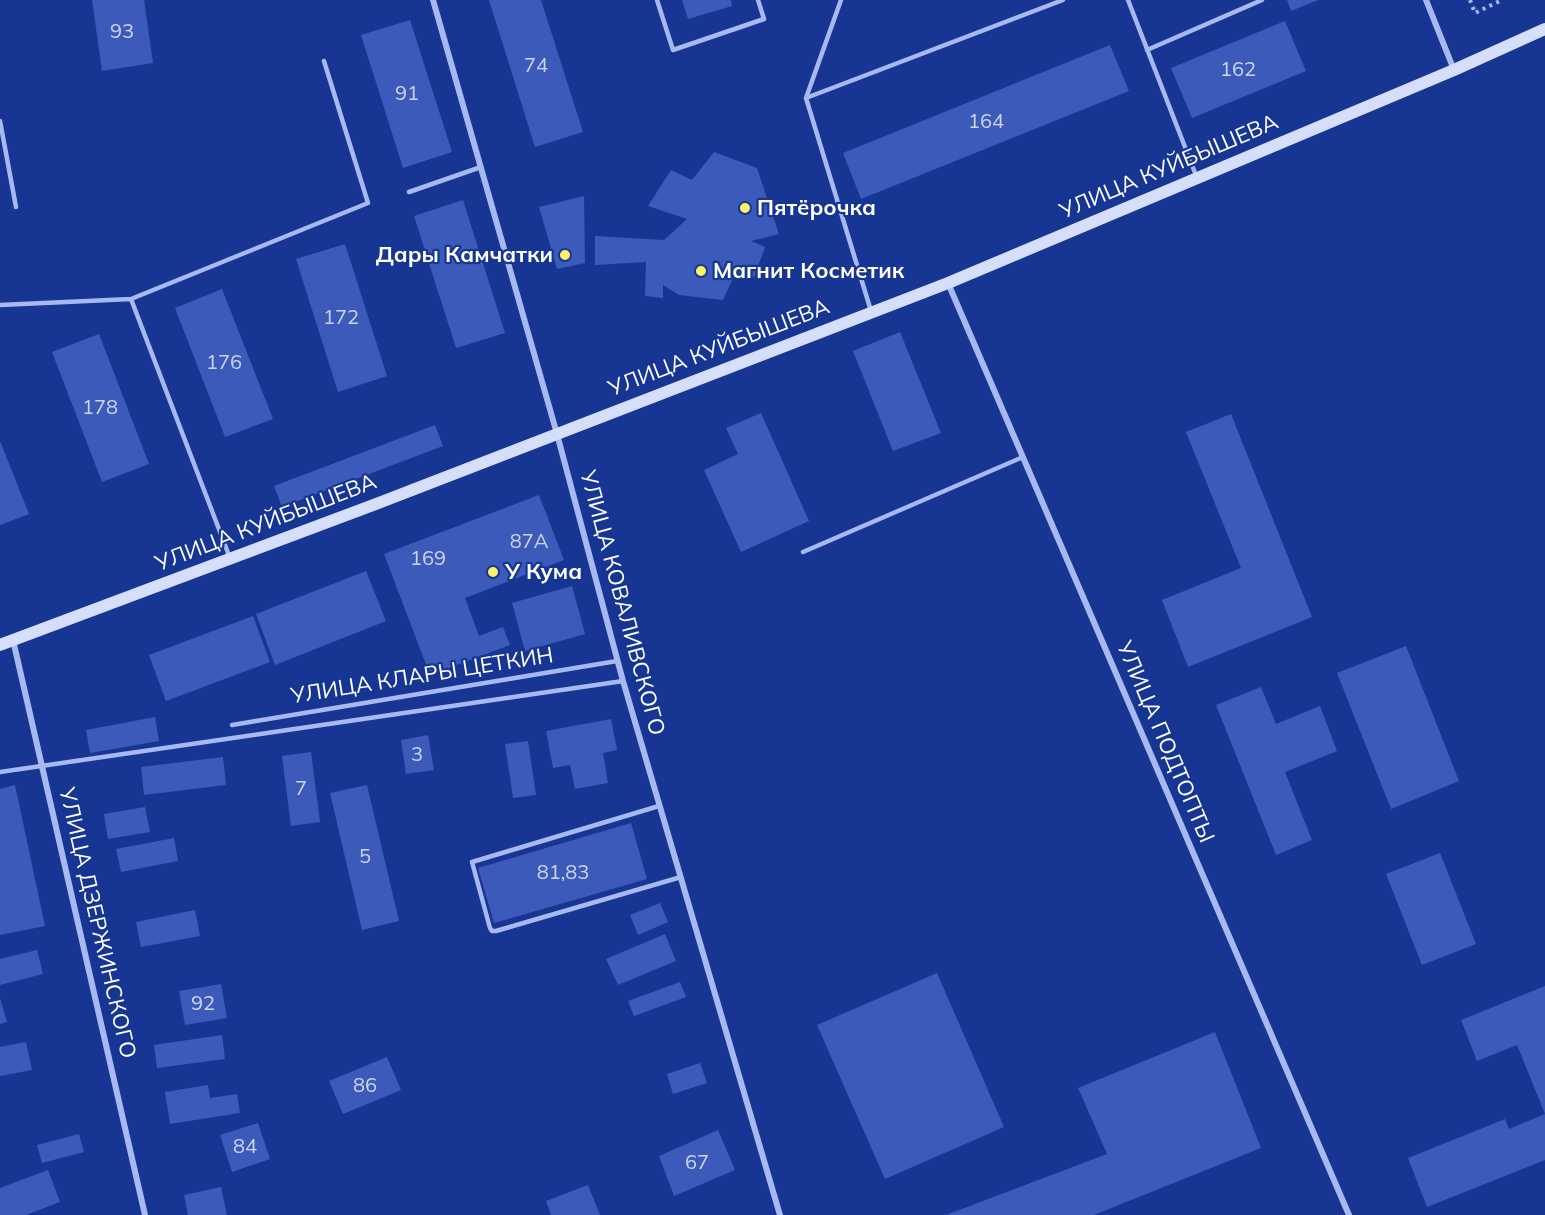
<!DOCTYPE html>
<html>
<head>
<meta charset="utf-8">
<style>
  body { margin:0 }
  canvas { display:block; background:#173592 }
</style>
</head>
<body>
<canvas width="1545" height="1215"></canvas>
<script>
const c = document.querySelector('canvas').getContext('2d');
c.lineJoin = 'round';
function paint(path, color) { c.fillStyle = color; c.fill(path, 'evenodd'); }
const toPath = rows => new Path2D(rows.map(r => 'M' + r).join(''));
function trace(path, color, width, dash) { c.strokeStyle = color; c.lineWidth = width; c.lineCap = dash ? 'butt' : 'round'; c.setLineDash(dash || []); c.stroke(path); }
function drawText(font, color, halo, rows, align = 'center') {
  c.font = font + ' Mulish,sans-serif'; c.lineWidth = 4.5; c.setLineDash([]); c.textBaseline = 'middle'; c.strokeStyle = halo; c.fillStyle = color; for (const [text, x, y, turn = 0] of rows) {
    c.save(); c.translate(x, y); c.rotate((+turn || 0) * Math.PI / 180); c.textAlign = isNaN(turn) ? turn : align; if (halo) c.strokeText(text, 0, 0); c.fillText(text, 0, 0); c.restore();
  }
}
paint(toPath([
  [92,0,144,0,153,63,102,71],
  [489,0,541,0,583,132,535,147],
  [682,0,731,0,732,6,688,19],
  [1287,0,1318,0,1291,11],
  [410,20,452,152,403,168,361,35],
  [1285,21,1306,71,1192,118,1171,68],
  [1110,45,1129,91,861,199,843,153],
  [714,152,757,168,779,234,751,241,765,247,754,277,735,274,723,300,679,295,663,285,663,298,645,296,646,262,595,265,595,236,664,240,687,219,648,206,671,170,692,180],
  [584,196,585,263,557,269,539,207],
  [463,200,505,333,456,348,414,216],
  [345,244,387,376,338,392,296,259],
  [222,289,273,419,225,437,175,308],
  [900,332,941,433,893,451,853,351],
  [99,334,149,464,102,482,52,352],
  [761,413,809,521,741,552,704,470,738,454,726,428],
  [1231,414,1312,617,1188,667,1162,600,1241,568,1186,432],
  [435,425,443,446,282,507,274,486],
  [0,441,29,514,0,525],
  [539,495,564,560,465,598,479,636,503,627,510,645,430,675,384,554],
  [366,571,386,621,275,665,256,614],
  [572,586,585,634,525,651,512,603],
  [253,616,270,662,166,701,149,655],
  [1406,646,1459,781,1391,809,1337,673],
  [1261,687,1276,724,1320,706,1337,751,1285,772,1312,840,1276,855,1216,705],
  [155,717,159,741,90,753,86,730],
  [611,719,617,750,603,753,608,783,575,789,570,765,553,768,546,731],
  [428,735,434,770,406,774,401,740],
  [528,741,536,795,513,798,505,744],
  [311,752,320,822,291,826,282,756],
  [223,757,226,785,144,795,141,767],
  [15,785,45,926,0,935,0,789],
  [367,785,399,921,362,930,330,793],
  [145,807,150,832,108,839,104,814],
  [631,823,647,879,494,923,478,868],
  [174,838,178,861,121,872,116,849],
  [1440,853,1476,944,1422,965,1386,874],
  [660,903,668,922,638,935,630,915],
  [195,910,200,936,141,947,136,922],
  [665,934,676,961,618,985,606,959],
  [37,950,43,974,0,985,0,959],
  [937,973,1004,1127,885,1179,817,1025],
  [680,982,686,997,634,1016,628,1001],
  [221,984,227,1018,185,1025,179,991],
  [1545,986,1545,1160,1427,1207,1408,1158,1505,1119,1509,1129,1545,1114,1517,1045,1477,1061,1461,1020],
  [0,998,7,1022,0,1024],
  [1215,1032,1261,1148,1094,1215,946,1215,1107,1154,1078,1088],
  [222,1035,225,1059,157,1068,154,1045],
  [26,1042,32,1070,0,1076,0,1047],
  [387,1057,401,1090,343,1114,329,1081],
  [700,1063,707,1083,673,1094,667,1074],
  [208,1085,210,1098,237,1094,240,1113,170,1124,165,1092],
  [258,1123,270,1159,232,1172,220,1135],
  [718,1130,735,1170,674,1196,659,1156],
  [79,1134,84,1152,42,1163,37,1145],
  [48,1170,60,1202,26,1215,0,1215,0,1188],
  [588,1185,600,1215,551,1215,546,1201],
  [221,1187,227,1215,188,1215,184,1195]
]), '#3c5ab9');
trace(toPath([
  [1470,0,1475,13,1502,0]
]), '#a7b9f0', 4, [3, 4.5]);
trace(toPath([
  [657,0,673,50,764,19,758,0],
  [841,0,806,98,871,311],
  [1128,0,1197,178],
  [1147,50,1262,0],
  [806,98,1063,0],
  [0,121,16,207],
  [409,192,481,167],
  [131,299,230,558],
  [0,305,131,299,368,203,324,61],
  [803,552,1023,457],
  [232,725,617,661],
  [0,772,623,681],
  [659,806,472,862,490,928,492,931,496,931,681,877]
]), '#a7b9f0', 4.5);
trace(toPath([
  [433,0,557,434,623,681,780,1215],
  [1426,0,1454,70],
  [948,283,1349,1215],
  [13,640,145,1215]
]), '#a7b9f0', 6);
trace(toPath([
  [0,645,376,504,948,283,1454,70,1545,29]
]), '#d5defb', 12);
for (const [x, y, r, color] of [
  [745,208,6,"#fff166"],
  [565,255,6,"#fff166"],
  [701,271,6,"#fff166"],
  [493,572,6,"#fff166"]
]) { const dot = new Path2D(); dot.arc(x, y, r, 0, 2 * Math.PI); c.fillStyle = color; c.fill(dot); trace(dot, '#173592', 2); }
drawText('20px', '#ced6ee', null, [
  ["93",122,32],
  ["74",536,66],
  ["162",1238,70],
  ["91",407,94],
  ["164",986,122],
  ["172",341,318],
  ["176",224,363],
  ["178",100,408],
  ["87А",529,542],
  ["169",428,559],
  ["3",417,755],
  ["7",301,789],
  ["5",365,857],
  ["81,83",563,873],
  ["92",203,1004],
  ["86",365,1086],
  ["84",245,1147],
  ["67",697,1163]
]);
drawText('22px', '#fff', '#173592', [
  ["УЛИЦА КУЙБЫШЕВА",1169,167,-23],
  ["УЛИЦА КУЙБЫШЕВА",719,348,-21],
  ["УЛИЦА КУЙБЫШЕВА",266,523,-21],
  ["УЛИЦА КОВАЛИВСКОГО",622,603,75],
  ["УЛИЦА КЛАРЫ ЦЕТКИН",422,676,-9],
  ["УЛИЦА ПОДТОПТЫ",1165,742,67],
  ["УЛИЦА ДЗЕРЖИНСКОГО",97,923,77]
]);
drawText('bold 22px', '#fff', '#173592', [
  ["Пятёрочка",757,208],
  ["Дары Камчатки",553,255,"right"],
  ["Магнит Косметик",713,271],
  ["У Кума",505,572]
], 'left');
</script>
</body>
</html>
